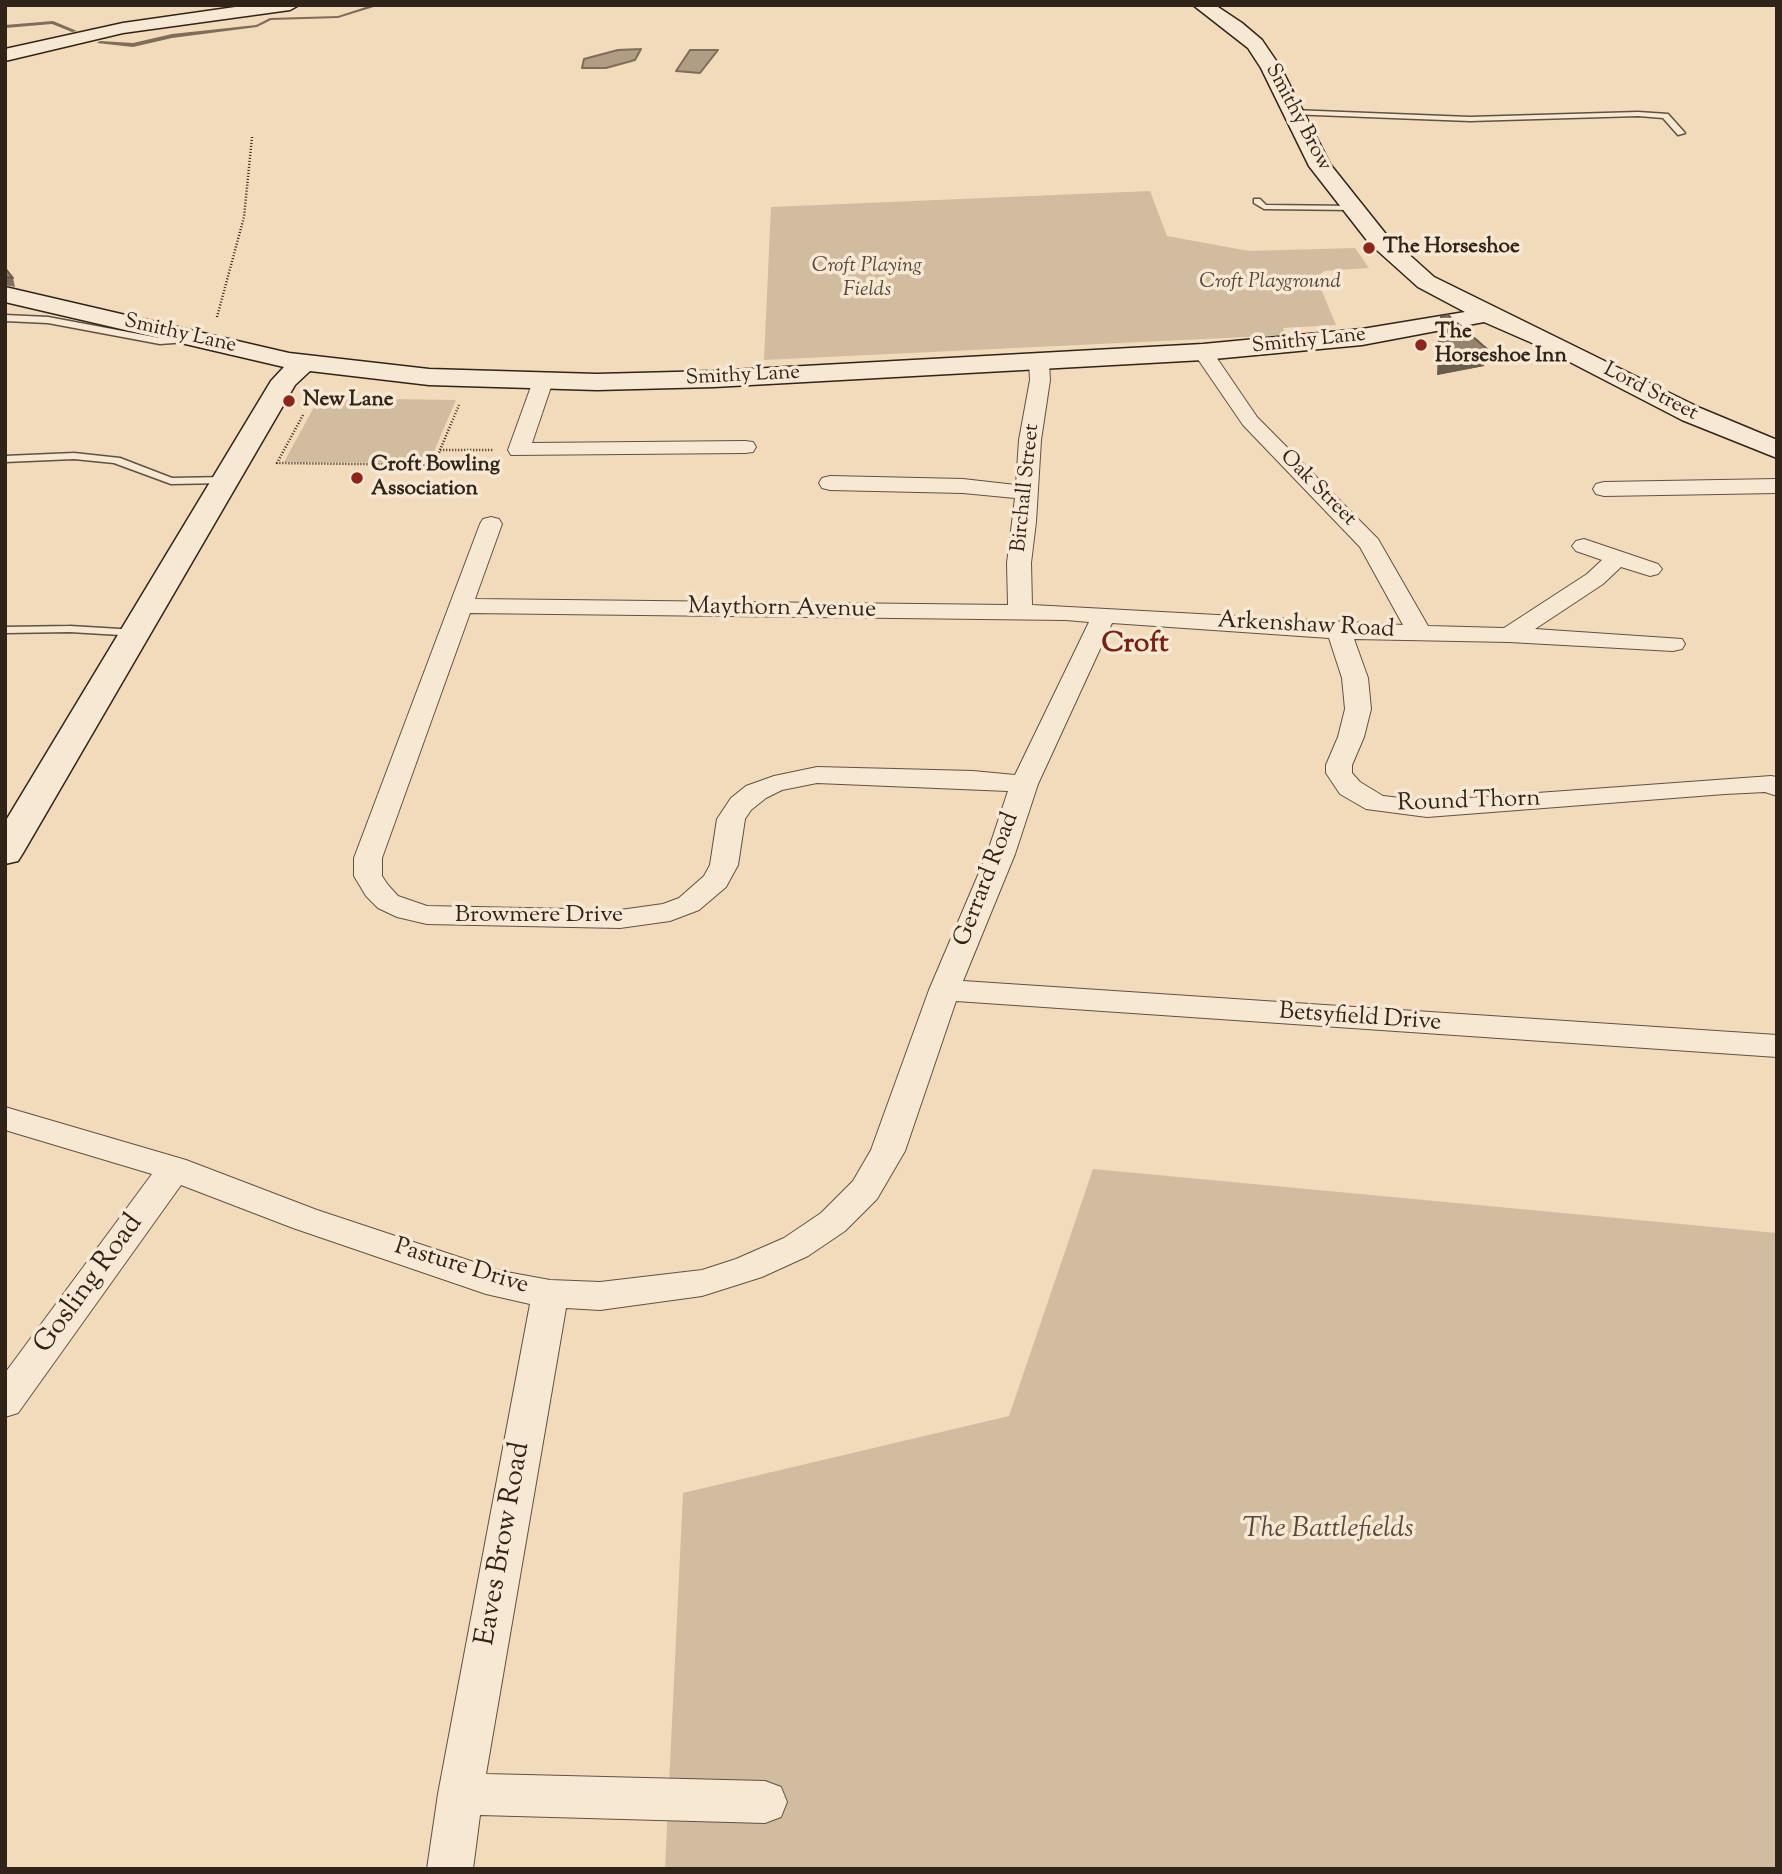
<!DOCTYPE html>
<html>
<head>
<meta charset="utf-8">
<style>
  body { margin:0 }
  #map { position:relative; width:1782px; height:1874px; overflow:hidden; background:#f2dbbb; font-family:"Sorts Mill Goudy",serif }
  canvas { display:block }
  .frame { position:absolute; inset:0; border:7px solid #302418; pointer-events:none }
</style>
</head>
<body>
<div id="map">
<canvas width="1782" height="1874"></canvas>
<div class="frame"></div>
</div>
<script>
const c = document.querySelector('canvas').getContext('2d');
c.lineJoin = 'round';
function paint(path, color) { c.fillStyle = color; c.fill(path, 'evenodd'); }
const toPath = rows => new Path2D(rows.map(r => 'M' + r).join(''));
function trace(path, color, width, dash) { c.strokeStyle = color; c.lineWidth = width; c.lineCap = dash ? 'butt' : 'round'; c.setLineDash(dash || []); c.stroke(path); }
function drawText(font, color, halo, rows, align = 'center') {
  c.font = font + ' "Sorts Mill Goudy",serif'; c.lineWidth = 7; c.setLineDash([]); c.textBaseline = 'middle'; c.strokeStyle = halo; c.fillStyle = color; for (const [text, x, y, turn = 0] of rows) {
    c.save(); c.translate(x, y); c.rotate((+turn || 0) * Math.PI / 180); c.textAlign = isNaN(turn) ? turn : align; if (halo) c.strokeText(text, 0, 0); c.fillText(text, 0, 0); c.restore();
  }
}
paint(toPath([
  [1150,191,1167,236,1249,251,1355,248,1369,268,1325,271,1316,277,1336,325,1283,328,1287,335,764,360,771,207],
  [319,398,456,400,429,463,284,462],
  [1093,1169,1777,1233,1777,1869,665,1869,683,1493,1009,1416]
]), '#d1bc9f');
const water = toPath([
  [641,49,635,60,606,68,582,68,584,59,618,50,641,49],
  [690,50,718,50,700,73,676,71,690,50]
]);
paint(water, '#b09d84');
trace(water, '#7d6d59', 2);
paint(toPath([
  [372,5,380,5,338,18,271,20,257,27,172,38,133,47,97,43,100,41,133,43,172,34,256,25,270,18,338,16,372,5],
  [53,21,77,31,72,32,52,24,5,28,5,25,53,21]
]), '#7d6d59');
const lane = toPath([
  [1292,110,1470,117,1638,112,1668,114,1685,133,1678,135,1663,118,1638,116,1470,121,1289,114,1288,112,1292,110],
  [1254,199,1260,199,1266,205,1354,206,1358,208,1354,210,1264,209,1254,203,1254,199],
  [5,315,48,317,160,338,187,336,192,339,187,342,160,344,48,323,5,321,5,315],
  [74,453,120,458,172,478,226,477,231,480,226,483,171,484,114,463,74,459,5,462,5,456,74,453],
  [70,626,137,630,143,633,137,636,70,632,5,633,5,627,70,626]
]);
const street = toPath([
  [1203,346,1210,348,1257,417,1378,539,1428,626,1504,628,1587,574,1602,560,1576,551,1572,546,1576,541,1584,539,1658,564,1662,569,1658,574,1650,576,1621,567,1603,584,1535,629,1682,639,1685,644,1682,649,1673,651,1509,642,1354,639,1368,678,1371,709,1364,737,1352,765,1352,773,1360,782,1383,796,1427,801,1771,776,1777,777,1777,796,1765,792,1725,794,1427,817,1366,809,1340,794,1326,773,1326,765,1338,737,1345,709,1342,678,1329,638,1112,623,1038,784,1015,854,963,981,1777,1035,1777,1057,956,1001,905,1151,877,1199,845,1231,808,1256,762,1277,702,1296,600,1310,566,1308,486,1774,765,1781,781,1787,787,1802,781,1817,765,1823,480,1815,473,1869,427,1869,438,1794,530,1304,486,1294,293,1228,181,1185,18,1413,5,1417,5,1373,152,1174,5,1130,5,1107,186,1160,317,1210,501,1271,550,1280,600,1282,702,1270,736,1259,784,1238,821,1213,853,1181,871,1150,929,990,987,854,1008,791,817,783,782,790,766,798,751,810,745,819,738,865,726,887,699,910,670,921,620,928,427,924,397,917,378,908,366,896,354,876,354,858,480,524,483,519,491,517,499,519,502,524,475,599,1008,605,1007,563,1015,498,963,493,830,490,822,488,819,483,822,478,830,476,963,479,1016,485,1019,440,1030,380,1029,362,1032,358,1039,356,1046,358,1049,362,1050,380,1041,440,1036,522,1031,563,1032,605,1403,625,1360,547,1243,425,1193,352,1203,346],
  [470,613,1066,620,1089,622,1015,775,973,771,817,767,774,776,746,786,731,798,717,819,710,865,704,876,679,898,663,904,620,910,427,906,398,896,388,885,382,876,382,858,470,613],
  [543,375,550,377,553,381,532,443,745,441,753,442,756,447,753,452,745,453,511,455,508,450,533,381,536,377,543,375],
  [1777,479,1777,493,1604,496,1596,494,1593,489,1596,484,1604,482,1777,479]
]);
const secondary = toPath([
  [249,5,299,5,290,10,123,33,5,61,5,49,123,23,249,5],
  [1193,5,1215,5,1242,23,1262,40,1281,68,1330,164,1385,233,1434,277,1700,408,1777,440,1777,458,1682,420,1539,346,1484,322,1362,345,1203,360,714,387,597,390,429,385,310,371,295,385,23,853,18,861,5,864,5,822,271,381,284,367,5,302,5,287,289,353,429,369,597,374,714,371,1203,344,1362,329,1465,312,1418,287,1369,243,1309,166,1261,68,1248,48,1193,5]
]);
trace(lane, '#605241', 3);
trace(street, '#605241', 2);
trace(secondary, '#302418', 3);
trace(toPath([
  [217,317,244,217,252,137],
  [312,398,344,397],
  [303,415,277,463,434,465,440,450,494,450],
  [440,450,459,405]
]), '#302418', 2.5, [1, 2]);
paint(lane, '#f7e8d3');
paint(street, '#f7e8d3');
paint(secondary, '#f7e8d3');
paint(toPath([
  [5,268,13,278,15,287,5,285],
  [1441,317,1484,366,1437,375,1438,333]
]), '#80715e');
paint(toPath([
  [1487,349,1484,366,1437,375,1440,358]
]), '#685c4c');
const building = toPath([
  [5,268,13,278,5,277,5,268],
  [1448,315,1487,349,1440,358,1441,317,1448,315]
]);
paint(building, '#95836d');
trace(building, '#685c4c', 2);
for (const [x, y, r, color] of [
  [1369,248,7,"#8f2418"],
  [1421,345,7,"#8f2418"],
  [289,401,7,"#8f2418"],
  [357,478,7,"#8f2418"]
]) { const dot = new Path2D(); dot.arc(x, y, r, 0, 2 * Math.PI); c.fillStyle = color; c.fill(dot); trace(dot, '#f7e8d3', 2.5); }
drawText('21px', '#302418', '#f7e8d3', [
  ["Smithy Brow",1297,118,62],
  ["Smithy Lane",180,335,13],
  ["Smithy Lane",1309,342,-6],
  ["Smithy Lane",743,377,-3],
  ["Lord Street",1650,393,27],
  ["Birchall Street",1027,488,-84],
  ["Oak Street",1317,489,45]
]);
drawText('bold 21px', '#302418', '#f7e8d3', [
  ["The Horseshoe",1383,248],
  ["The",1435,333],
  ["Horseshoe Inn",1435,357],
  ["New Lane",303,401],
  ["Croft Bowling",371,466],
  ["Association",371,490]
], 'left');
drawText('italic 21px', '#584a3a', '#f7e8d3', [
  ["Croft Playing",867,267],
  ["Fields",867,291],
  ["Croft Playground",1270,283]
]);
drawText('24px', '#302418', '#f7e8d3', [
  ["Maythorn Avenue",782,610,1],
  ["Arkenshaw Road",1306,627,3],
  ["Round Thorn",1469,803,-2],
  ["Gerrard Road",988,880,-69],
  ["Browmere Drive",539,917],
  ["Betsyfield Drive",1360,1019,4],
  ["Pasture Drive",461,1268,17]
]);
drawText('bold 28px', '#7a1f14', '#f7e8d3', [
  ["Croft",1135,646]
]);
drawText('28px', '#302418', '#f7e8d3', [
  ["Gosling Road",90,1285,-54],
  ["Eaves Brow Road",505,1544,-80]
]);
drawText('italic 28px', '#584a3a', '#f7e8d3', [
  ["The Battlefields",1328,1531]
]);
</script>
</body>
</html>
